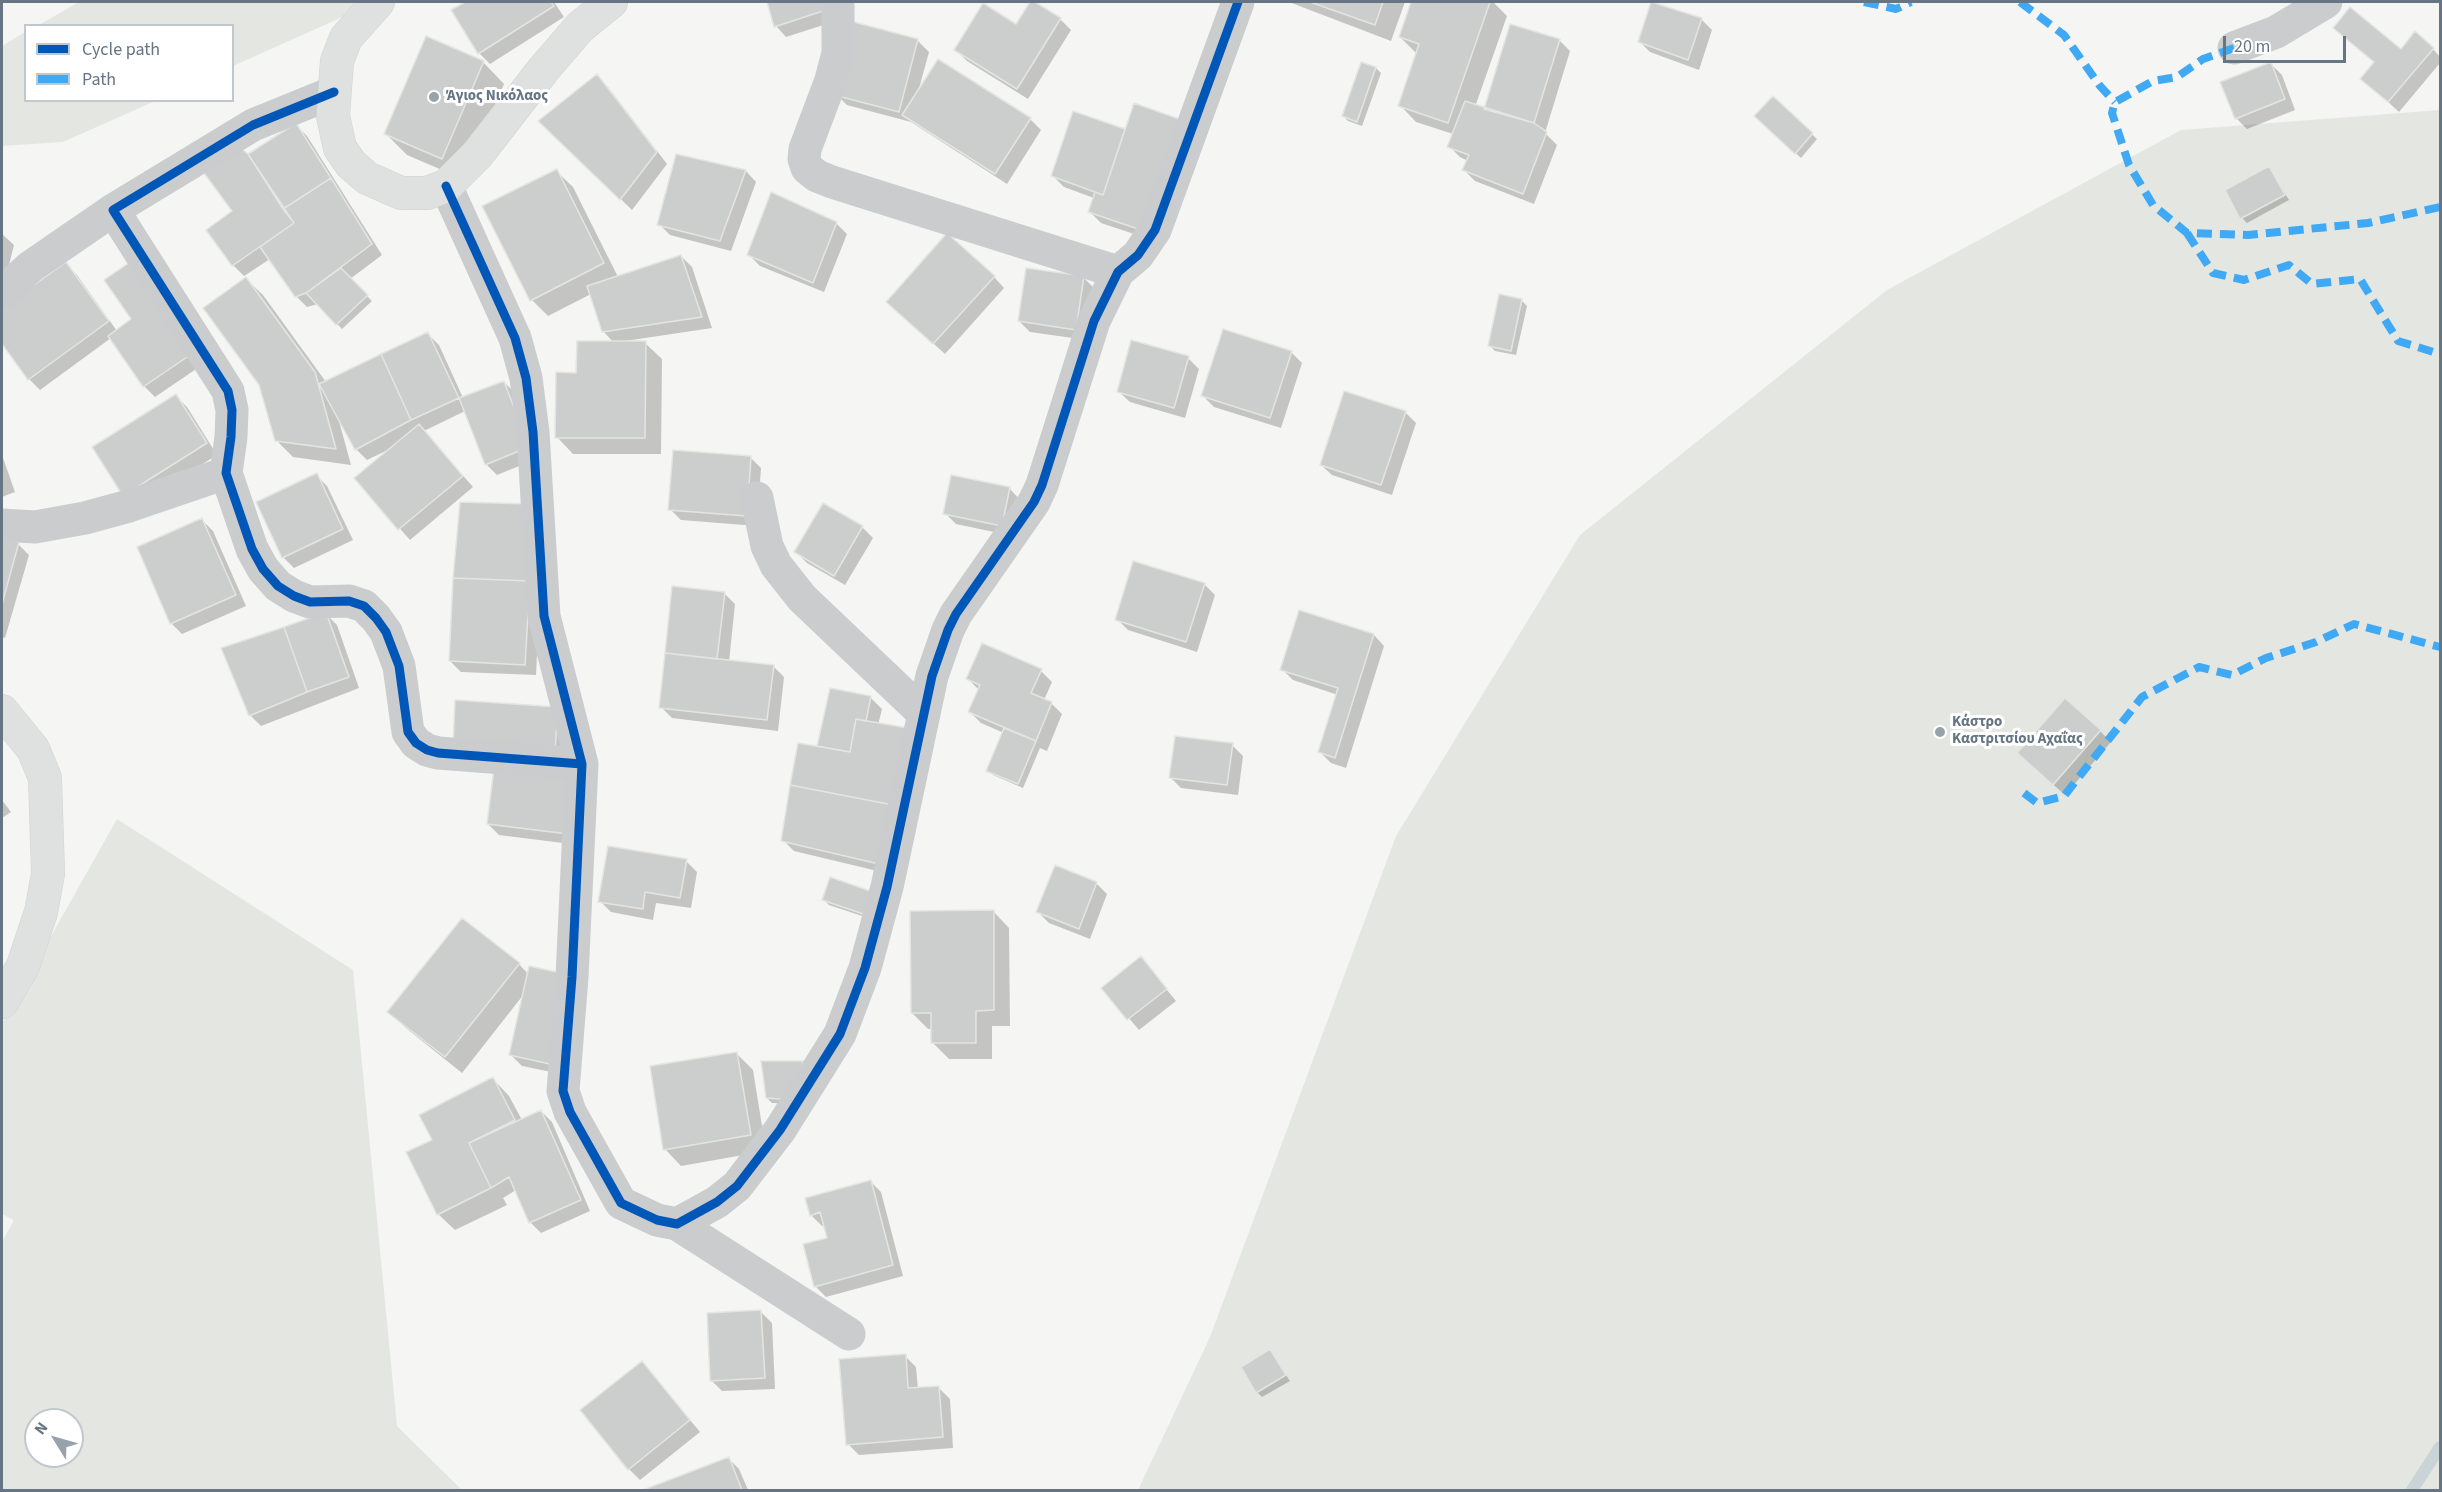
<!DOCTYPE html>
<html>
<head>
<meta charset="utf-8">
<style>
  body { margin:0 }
  #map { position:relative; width:2442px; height:1492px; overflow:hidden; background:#f5f5f3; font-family:"Source Sans 3",sans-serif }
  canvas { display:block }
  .frame { position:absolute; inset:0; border:3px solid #657583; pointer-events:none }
  .legend { position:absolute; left:24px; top:24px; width:210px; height:78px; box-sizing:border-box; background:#fff; border:2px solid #c1c8cd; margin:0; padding:8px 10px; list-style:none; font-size:18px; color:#657583 }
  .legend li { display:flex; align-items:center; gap:12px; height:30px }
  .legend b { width:30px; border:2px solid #c1c8cd }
  .north { position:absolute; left:24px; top:1408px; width:60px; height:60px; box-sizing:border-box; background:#fff; border:2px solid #c1c8cd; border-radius:50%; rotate:307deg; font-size:16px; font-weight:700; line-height:24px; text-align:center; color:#657583 }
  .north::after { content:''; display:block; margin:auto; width:21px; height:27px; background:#97a2aa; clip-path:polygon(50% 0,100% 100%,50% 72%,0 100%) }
  .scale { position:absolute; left:2223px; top:36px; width:123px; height:27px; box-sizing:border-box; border:3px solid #657583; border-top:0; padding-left:8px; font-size:18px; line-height:21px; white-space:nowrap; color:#657583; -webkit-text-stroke:4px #fff; paint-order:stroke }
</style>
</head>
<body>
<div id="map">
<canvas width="2442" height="1492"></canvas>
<div class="frame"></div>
<ul class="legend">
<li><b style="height:8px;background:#0057b8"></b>Cycle path</li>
<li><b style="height:8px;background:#3fa9f5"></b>Path</li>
</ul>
<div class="north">N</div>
<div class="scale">20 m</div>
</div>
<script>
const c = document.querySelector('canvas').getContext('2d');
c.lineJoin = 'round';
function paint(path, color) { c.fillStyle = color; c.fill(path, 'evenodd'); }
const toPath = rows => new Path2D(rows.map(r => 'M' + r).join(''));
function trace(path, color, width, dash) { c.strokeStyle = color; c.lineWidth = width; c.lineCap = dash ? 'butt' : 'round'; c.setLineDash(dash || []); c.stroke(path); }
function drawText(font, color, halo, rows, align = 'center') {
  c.font = font + ' "Source Sans 3",sans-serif'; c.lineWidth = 6; c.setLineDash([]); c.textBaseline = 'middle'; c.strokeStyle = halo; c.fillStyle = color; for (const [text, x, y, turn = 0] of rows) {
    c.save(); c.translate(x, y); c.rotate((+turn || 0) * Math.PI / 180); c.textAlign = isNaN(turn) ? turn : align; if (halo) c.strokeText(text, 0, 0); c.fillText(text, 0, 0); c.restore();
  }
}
paint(toPath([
  [79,2,376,2,233,66,232,26,37,26],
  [25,32,26,100,155,101,63,142,2,146,2,46],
  [2440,110,2440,1490,1138,1490,1210,1337,1396,836,1580,535,1887,290,2181,130],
  [117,819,353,970,397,1426,462,1490,2,1490,2,1242,14,1220,2,1214,2,1023],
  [36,1420,72,1420,72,1456,36,1456]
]), '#e4e7e1');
paint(toPath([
  [468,2,554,2,564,17,490,64,479,53,453,11],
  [768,2,836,2,842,19,786,37,776,26],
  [1032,2,1060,19,1071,30,1028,99,967,61,956,50,1016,26],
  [1289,2,1405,2,1391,41],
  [1412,2,1493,2,1507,16,1475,107,1485,111,1559,40,1570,51,1545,133,1557,145,1534,204,1475,181,1464,170,1468,161,1460,157,1449,146,1453,134,1416,122,1400,105,1417,54,1400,37],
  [1653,2,1701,19,1712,30,1699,70,1650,52,1639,41],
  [855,24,918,41,929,52,918,92,1030,119,1041,130,1007,184,911,122,847,105,836,94],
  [2346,39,2401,51,2433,49,2440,57,2440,63,2399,112,2362,78,2375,63],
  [483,62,504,84,463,179,407,155,386,134],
  [2271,64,2282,75,2295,110,2247,129,2236,118],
  [1376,68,1381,73,1362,126,1348,121,1343,116],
  [597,76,608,87,667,164,632,210,541,121],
  [1773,98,1817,139,1801,158,1756,116],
  [1074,113,1126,131,1155,241,1101,223,1090,212,1094,198,1064,187,1053,176],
  [296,125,307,136,382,255,350,279,372,301,342,329,318,304,307,307,296,296,270,259,244,276,233,265,208,230,234,212,248,156],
  [2269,168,2289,200,2247,223,2242,218],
  [556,171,573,187,618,277,681,256,692,267,712,328,625,341,625,343,645,343,662,359,661,454,573,454,557,437,578,374,614,343,603,331,591,294,548,316,532,300],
  [746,171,756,182,731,251,670,235,659,224],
  [836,223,847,234,824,292,760,266,749,255],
  [2,234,14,245,2,293],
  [66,264,77,275,117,331,205,363,155,397,144,386,111,338,40,390,29,379,2,341,2,310],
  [994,277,1004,288,945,354,899,312],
  [1083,277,1094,288,1087,340,1030,332,1019,321],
  [246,279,263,295,326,382,428,334,439,345,463,398,504,382,515,393,539,458,497,475,486,464,465,411,424,431,473,487,410,540,356,479,390,449,367,460,356,449,339,421,351,465,293,457,276,440],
  [1500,296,1522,301,1527,306,1516,355,1495,351,1490,346],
  [1291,352,1302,363,1281,428,1214,407,1203,396],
  [1188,358,1199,369,1185,418,1130,402,1119,392],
  [176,396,187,407,217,455,135,506,94,447],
  [1405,412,1416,423,1392,495,1332,475,1321,465],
  [2,455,15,492,2,497],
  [750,457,761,468,757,526,681,520,670,509],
  [316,475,327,486,353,540,294,568,283,557],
  [1010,489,1020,500,1013,536,956,524,945,513],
  [202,520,213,531,246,606,182,634,171,623],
  [862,527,873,538,845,585,807,563,796,552],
  [2,539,18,544,29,555,5,638,2,637],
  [1204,584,1215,595,1197,652,1128,630,1117,619],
  [540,593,536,675,461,672,450,661],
  [724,593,735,604,729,662,773,666,784,677,778,731,672,718,661,707],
  [326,614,337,625,359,688,261,726,250,715],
  [1374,635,1384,646,1346,768,1331,763,1320,752,1338,695,1293,680,1282,669],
  [983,645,1041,671,1052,682,1044,700,1051,703,1062,714,1047,751,1040,748,1023,788,993,775,988,770,1004,733,981,723,970,712,979,690,968,679],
  [831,689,871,698,882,709,878,725,890,874,794,851,783,840,818,747],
  [557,709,565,762,465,755],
  [2100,731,2111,742,2065,795,2030,764],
  [1232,745,1243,756,1238,795,1181,788,1170,777],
  [495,770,579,845,499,835,488,824],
  [2,800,11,812,2,818],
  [686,861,697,872,691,908,656,903,653,920,611,912,600,901],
  [1096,883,1107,894,1090,939,1049,923,1038,912],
  [872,893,871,919,829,905,824,900],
  [993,911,1009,928,1010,1026,992,1026,992,1059,949,1059,933,1043,933,1029,928,1029,912,1013],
  [1141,958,1176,1001,1139,1030,1103,988],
  [519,964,529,975,561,1074,522,1066,511,1055,524,994,462,1073,406,1028,389,1012],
  [737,1054,753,1070,766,1151,681,1166,665,1149],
  [802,1063,797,1104,772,1103,767,1098],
  [493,1079,509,1096,522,1120,541,1111,552,1122,590,1211,541,1233,530,1222,516,1190,503,1198,507,1205,455,1230,438,1214],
  [870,1181,881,1192,903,1276,826,1297,815,1286,829,1239,825,1225,822,1226,811,1215],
  [761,1312,772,1323,775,1389,722,1391,711,1380],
  [1270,1351,1290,1381,1262,1397,1257,1392],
  [905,1356,916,1367,918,1389,939,1388,950,1399,953,1448,859,1455,848,1444],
  [642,1363,700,1432,640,1480,629,1469],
  [728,1458,739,1469,748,1490,647,1490]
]), '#0003');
trace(toPath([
  [2412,1490,2440,1447]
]), '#cad3d5', 12);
const building = toPath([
  [465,2,551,2,554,6,478,54,451,10,465,2],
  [767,2,830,2,832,8,774,27,767,2],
  [1030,2,1035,2,1061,18,1017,89,954,50,983,3,1016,24,1030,2],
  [1310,2,1383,2,1375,25,1310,2],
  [1411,2,1490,2,1448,123,1398,106,1419,44,1399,37,1411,2],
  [1651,2,1702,18,1688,60,1638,42,1651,2],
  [2350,7,2401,49,2415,31,2434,48,2388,102,2360,79,2374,62,2333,28,2350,7],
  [854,22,918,39,899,112,834,95,854,22],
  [1510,24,1560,39,1534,123,1484,109,1510,24],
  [426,36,484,61,442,159,384,134,426,36],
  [938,59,1031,118,995,174,902,115,938,59],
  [1361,62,1376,67,1357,122,1342,116,1361,62],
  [2271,62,2285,99,2235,119,2220,82,2271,62],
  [597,74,657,152,620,200,538,121,597,74],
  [1773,96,1813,133,1795,154,1754,116,1773,96],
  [1465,101,1534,123,1547,132,1523,194,1462,170,1469,155,1447,147,1465,101],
  [1134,103,1182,120,1144,231,1088,212,1095,192,1103,195,1134,103],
  [1073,111,1125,129,1103,195,1051,176,1073,111],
  [296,123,331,178,283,209,248,154,296,123],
  [236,144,248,154,294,223,232,266,206,230,232,211,201,169,236,144],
  [676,154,746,170,720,241,657,225,676,154],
  [2269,166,2285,195,2240,219,2225,190,2269,166],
  [557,169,604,263,530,301,482,206,557,169],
  [331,178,372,244,306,293,295,297,260,247,294,223,283,209,331,178],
  [771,192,837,222,813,283,747,255,771,192],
  [947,233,995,276,933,344,886,302,947,233],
  [681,255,702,317,602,332,587,286,681,255],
  [133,260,196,351,143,387,108,336,131,319,104,280,133,260],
  [66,262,109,321,28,380,2,344,2,308,66,262],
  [341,268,368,295,336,325,306,293,341,268],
  [1026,268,1084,276,1076,330,1018,321,1026,268],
  [246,277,315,372,336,449,275,441,259,385,203,308,246,277],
  [1499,294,1522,299,1511,351,1488,346,1499,294],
  [1223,329,1292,351,1270,418,1201,396,1223,329],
  [428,332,459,398,411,420,381,354,428,332],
  [1131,340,1189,356,1174,408,1117,392,1131,340],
  [577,341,646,341,645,438,555,438,556,372,576,373,577,341],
  [381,354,411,420,355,450,319,384,381,354],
  [504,381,529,447,485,465,459,398,504,381],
  [1344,391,1406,411,1381,485,1320,465,1344,391],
  [176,394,207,443,123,496,92,447,176,394],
  [419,424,463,476,398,530,354,478,419,424],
  [673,450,751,456,747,516,668,510,673,450],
  [317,473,343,529,282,558,256,502,317,473],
  [951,475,1010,487,1002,526,943,514,951,475],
  [460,502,529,504,530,581,453,578,460,502],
  [823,503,863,526,834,576,794,552,823,503],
  [202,518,236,595,170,624,137,547,202,518],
  [2,538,19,542,2,604,2,538],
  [1133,561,1205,583,1186,642,1115,620,1133,561],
  [453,578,530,581,525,665,449,661,453,578],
  [672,586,725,592,717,659,665,653,672,586],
  [1299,610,1374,634,1335,758,1318,752,1338,688,1280,670,1299,610],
  [326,612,349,677,307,692,284,627,326,612],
  [284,627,307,692,249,716,221,648,284,627],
  [982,643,1042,669,1031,693,1052,702,1036,741,968,712,980,685,966,679,982,643],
  [665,653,774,665,767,720,659,708,665,653],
  [830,688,871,696,866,721,856,719,850,752,817,746,830,688],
  [2065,698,2101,730,2053,785,2017,753,2065,698],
  [455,700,558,707,555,752,453,745,455,700],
  [856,719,908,728,893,805,790,785,798,743,850,752,856,719],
  [1004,728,1036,741,1018,784,986,771,1004,728],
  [1175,736,1233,743,1227,785,1169,778,1175,736],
  [494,768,575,778,568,834,487,824,494,768],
  [790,785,893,805,879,864,781,841,790,785],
  [608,846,687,859,680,898,645,892,643,909,598,902,608,846],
  [1055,865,1097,882,1079,929,1036,912,1055,865],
  [830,877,873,892,866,915,822,900,830,877],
  [994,910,994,1010,976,1011,976,1043,931,1043,931,1013,911,1013,910,911,994,910],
  [462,918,520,963,445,1057,387,1012,462,918],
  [1141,956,1167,989,1127,1020,1101,988,1141,956],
  [529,966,570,975,550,1064,509,1055,529,966],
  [737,1052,751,1135,663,1150,650,1066,737,1052],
  [761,1061,803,1061,792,1100,766,1098,761,1061],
  [493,1077,515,1120,469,1143,491,1188,437,1215,406,1152,432,1140,419,1115,493,1077],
  [541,1110,581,1200,529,1223,509,1177,491,1188,469,1143,541,1110],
  [871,1180,893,1265,814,1287,803,1244,827,1238,820,1212,810,1216,805,1198,871,1180],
  [761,1310,765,1378,710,1381,707,1313,761,1310],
  [1270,1349,1286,1375,1256,1393,1241,1367,1270,1349],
  [906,1354,908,1388,939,1386,943,1437,846,1445,839,1359,906,1354],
  [642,1361,690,1420,628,1470,580,1410,642,1361],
  [729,1457,742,1490,643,1490,729,1457]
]);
paint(building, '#cccece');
trace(building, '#e4e4e3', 1.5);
const secondary = toPath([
  [378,2,346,38,337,61,333,116,340,148,351,164,367,178,401,193,427,193,446,186,477,155,543,70,580,27,611,2],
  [2,711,33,749,45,778,48,874,41,912,23,966,2,1002]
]);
trace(secondary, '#d2d3d4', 34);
trace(toPath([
  [838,2,838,53,831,80,805,149,804,159,807,168,817,176,832,182,1118,272],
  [2234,48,2276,32,2326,2],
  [334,92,253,125,113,210,228,391,232,410,231,437,226,473,252,549,263,569,278,586,294,596,310,602,349,601,364,606,376,618,386,632,399,666,408,732,416,743,427,750,438,753,582,764],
  [446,186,515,338,526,378,533,432,544,616,582,764,572,977,563,1091,570,1112,621,1203,657,1220,677,1224,717,1202,737,1186,780,1130,840,1034,865,968,887,887,932,676,948,630,956,614,1034,502,1042,485,1094,321,1118,272,1138,255,1155,230,1238,2],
  [2,293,30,267,113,210],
  [757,498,767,546,776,565,802,598,924,714],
  [2,525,35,527,85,518,129,506,226,473],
  [677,1224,849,1334]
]), '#cacccd', 33);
trace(secondary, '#dfe0e0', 33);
trace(toPath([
  [1864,2,1896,9,1911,2],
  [2020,2,2064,35,2100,86,2115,102],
  [2234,48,2203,59,2177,77,2153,81,2115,102,2112,113,2129,165,2153,205,2187,233,2248,235,2368,223,2440,207],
  [2187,233,2213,273,2244,280,2289,265,2312,284,2360,279,2398,341,2440,354],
  [2024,793,2037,803,2064,796,2142,697,2199,667,2232,675,2266,658,2316,642,2354,624,2440,647]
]), '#3fa9f5', 8, [15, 8]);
trace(toPath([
  [334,92,253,125,113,210,228,391,232,410,231,437,226,473,252,549,263,569,278,586,294,596,310,602,349,601,364,606,376,618,386,632,399,666,408,732,416,743,427,750,438,753,582,764],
  [446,186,515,338,526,378,533,432,544,616,582,764,572,977,563,1091,570,1112,621,1203,657,1220,677,1224,717,1202,737,1186,780,1130,840,1034,865,968,887,887,932,676,948,630,956,614,1034,502,1042,485,1094,321,1118,272,1138,255,1155,230,1238,2]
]), '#0057b8', 9);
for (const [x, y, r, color] of [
  [434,97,6,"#97a2aa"],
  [1940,732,6,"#97a2aa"]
]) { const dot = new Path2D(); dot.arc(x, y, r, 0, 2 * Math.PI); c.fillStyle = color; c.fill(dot); trace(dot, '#fff', 2); }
drawText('bold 15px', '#657583', '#fff', [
  ["Άγιος Νικόλαος",446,97],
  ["Κάστρο",1952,723],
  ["Καστριτσίου Αχαΐας",1952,740]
], 'left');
</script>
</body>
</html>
